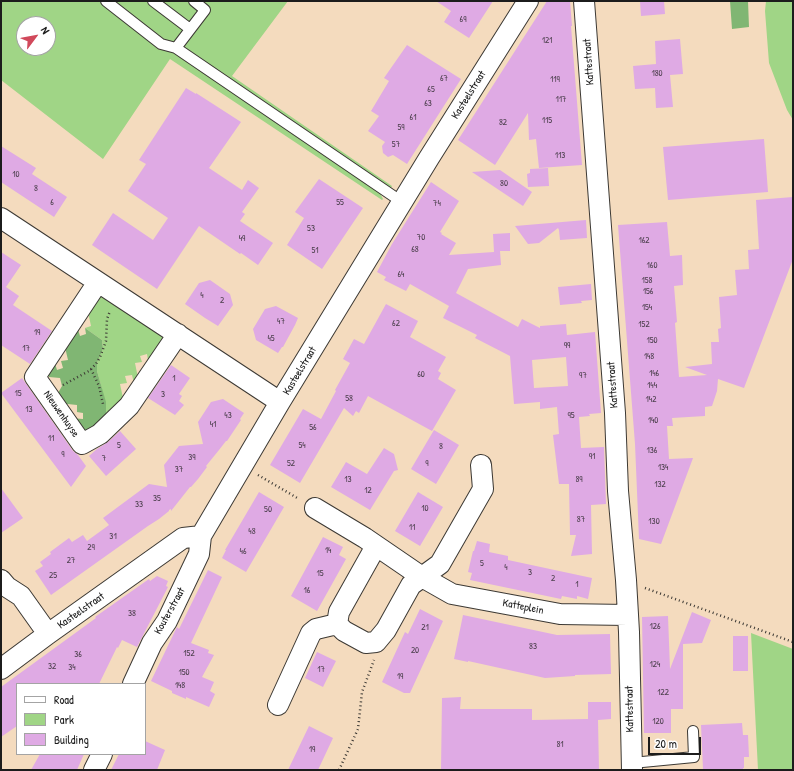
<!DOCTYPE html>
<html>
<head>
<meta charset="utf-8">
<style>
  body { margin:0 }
  #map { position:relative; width:794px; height:771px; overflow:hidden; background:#f4dbbe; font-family:"Patrick Hand",sans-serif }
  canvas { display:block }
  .frame { position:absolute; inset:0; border:2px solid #1c1c1c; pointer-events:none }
  .legend { position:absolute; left:16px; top:683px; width:130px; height:72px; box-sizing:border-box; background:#fff; border:1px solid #a4a4a4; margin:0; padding:5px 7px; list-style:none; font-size:12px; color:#1c1c1c }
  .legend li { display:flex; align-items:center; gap:8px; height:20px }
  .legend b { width:20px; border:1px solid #a4a4a4 }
  .north { position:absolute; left:16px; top:16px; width:40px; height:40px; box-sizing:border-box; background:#fff; border:1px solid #a4a4a4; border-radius:50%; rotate:58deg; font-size:11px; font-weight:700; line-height:16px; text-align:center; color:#1c1c1c }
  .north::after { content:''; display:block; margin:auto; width:14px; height:18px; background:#d1495b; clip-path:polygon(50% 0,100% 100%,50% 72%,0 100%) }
  .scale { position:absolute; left:648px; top:737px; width:53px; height:18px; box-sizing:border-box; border:2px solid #1c1c1c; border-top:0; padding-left:5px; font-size:12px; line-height:14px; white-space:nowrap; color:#1c1c1c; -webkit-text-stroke:3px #fff; paint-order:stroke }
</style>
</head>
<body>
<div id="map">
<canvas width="794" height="771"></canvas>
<div class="frame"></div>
<ul class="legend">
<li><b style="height:5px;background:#fff"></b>Road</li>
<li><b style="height:11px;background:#a0d586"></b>Park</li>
<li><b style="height:11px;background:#dfaae4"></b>Building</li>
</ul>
<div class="north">N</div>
<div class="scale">20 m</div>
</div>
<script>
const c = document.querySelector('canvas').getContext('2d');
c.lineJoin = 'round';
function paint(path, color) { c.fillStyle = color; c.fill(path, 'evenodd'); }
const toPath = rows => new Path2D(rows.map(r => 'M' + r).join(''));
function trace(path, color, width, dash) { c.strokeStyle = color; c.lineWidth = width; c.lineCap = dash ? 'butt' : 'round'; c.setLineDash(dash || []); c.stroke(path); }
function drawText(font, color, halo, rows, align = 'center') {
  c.font = font + ' "Patrick Hand",sans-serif'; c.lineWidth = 3.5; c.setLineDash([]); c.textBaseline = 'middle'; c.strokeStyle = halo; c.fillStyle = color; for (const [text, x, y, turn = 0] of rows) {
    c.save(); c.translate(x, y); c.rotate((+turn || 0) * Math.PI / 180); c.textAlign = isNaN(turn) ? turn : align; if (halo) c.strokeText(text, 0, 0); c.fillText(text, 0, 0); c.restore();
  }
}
paint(toPath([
  [1,1,288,1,232,76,392,186,391,188,386,189,381,195,383,199,382,200,170,59,103,159,1,80],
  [24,24,48,24,48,48,24,48],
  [766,1,793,1,793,120,787,110,769,63,765,11],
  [102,295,164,337,164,341,149,367,147,354,140,356,142,362,135,363,139,383,135,388,132,375,125,376,127,383,120,384,124,403,106,422,101,385,97,371,97,363,103,349,102,340,85,328,91,326,87,307,92,299],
  [751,633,793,649,793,770,758,770]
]), '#a0d586');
paint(toPath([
  [730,1,748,1,749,27,732,29],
  [76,323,80,336,86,334,85,328,102,340,103,349,97,363,97,371,106,402,106,418,87,432,78,430,70,418,83,419,83,413,77,412,77,405,58,403,58,393,62,386,60,378,49,377,45,369,53,357,57,370,63,368,61,361,68,360,64,343]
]), '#80b673');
paint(toPath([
  [436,1,493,1,469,38,444,22,451,11],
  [547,1,570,1,572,26,571,26,582,165,539,168,536,139,529,140,528,113,495,165,458,140],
  [640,1,664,1,665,14,641,16],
  [680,39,683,74,670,75,673,107,656,108,655,88,635,89,633,66,656,64,655,41],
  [407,45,461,79,407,164,393,155,388,157,383,153,382,146,385,142,368,131,379,116,371,111,389,81,384,78],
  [186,88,196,94,196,93,241,122,209,168,242,190,248,180,259,188,242,212,245,214,240,221,273,243,258,265,241,253,240,254,199,226,157,289,92,245,113,213,153,240,168,218,128,191,146,164,139,160],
  [764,139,768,192,668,200,663,147],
  [1,146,36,168,32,174,67,197,54,217,1,182],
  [548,168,549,186,528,187,527,174,530,173,530,169],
  [500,170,532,192,523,206,472,172],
  [319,179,363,208,322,269,287,245,304,218,295,212],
  [431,182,459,201,440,232,442,233,441,234,456,243,449,255,494,252,493,234,510,233,510,251,500,251,501,265,468,269,456,293,518,327,522,319,540,328,540,326,566,324,567,335,595,332,601,413,589,414,590,416,579,417,581,448,604,447,606,504,591,505,592,554,571,556,576,535,570,535,569,484,559,484,553,435,559,434,557,407,540,409,540,402,514,404,510,356,475,338,477,335,443,318,449,306,410,284,406,291,384,280,386,277,377,272,392,244],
  [566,357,568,386,534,388,532,360],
  [793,197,793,259,744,388,718,379,717,391,712,406,705,407,705,416,672,418,673,426,667,426,669,459,693,458,661,544,639,539,635,444,618,225,667,222,670,256,682,255,683,285,674,286,677,322,675,323,679,377,707,375,685,367,712,364,711,342,719,342,718,329,721,328,719,297,737,295,735,270,749,269,748,250,759,249,756,200],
  [586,220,587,238,560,240,559,230,558,228,539,243,528,244,515,226],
  [1,252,21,265,6,287,19,296,13,305,52,331,30,364,1,345],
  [210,280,230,294,233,305,218,326,205,318,185,304,199,283],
  [591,284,592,300,581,301,582,303,560,305,558,287],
  [386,304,418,321,410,337,446,357,438,371,441,373,438,379,456,390,432,431,368,396,359,413,356,411,353,416,344,408,300,483,270,465,303,409,321,419,336,391,335,390,350,363,343,359,354,339,364,344],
  [276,306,298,318,295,325,283,347,282,347,278,353,256,340,253,329,265,309],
  [171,365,190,378,179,394,182,396,179,401,184,405,175,415,148,398],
  [22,378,73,451,78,455,86,466,71,487,1,393],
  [223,399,244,413,240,419,241,420,227,441,226,441,219,450,206,466,207,467,198,479,191,487,190,487,171,511,171,509,169,510,169,511,159,519,148,526,51,595,35,571,43,566,40,562,51,554,50,552,69,538,72,542,83,535,87,541,109,525,103,518,149,484,167,487,164,465,179,446,203,444,198,422,211,402],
  [434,430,459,445,436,484,411,469],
  [120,431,136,449,106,476,89,456,97,449,108,442],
  [384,448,394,454,398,470,394,471,370,510,331,487,346,462,367,474],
  [1,488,23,518,1,533],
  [259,492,284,507,246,572,222,558,226,550,225,550],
  [418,492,443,507,420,546,395,531],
  [323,537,343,547,339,555,346,559,317,611,291,596],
  [477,541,490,544,489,552,508,556,508,560,592,578,588,599,577,596,577,599,562,596,561,599,470,580,472,573,468,572,473,551,474,551],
  [208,570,222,577,191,643,209,650,208,653,214,655,202,677,214,682,210,691,215,694,209,707,186,697,186,699,172,693,172,691,151,681,177,627,179,629],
  [157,576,168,581,166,586,168,587,137,647,122,640,118,648,117,647,99,684,17,684,17,726,1,737,1,687,96,618,95,617,149,579,150,581],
  [420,609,443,621,410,693,404,693,382,682,405,632,408,634],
  [692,612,711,620,702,643,683,644,683,709,671,709,671,733,644,733,642,617,668,616,670,669],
  [463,615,557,635,610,634,611,674,575,675,575,676,545,678,468,661,468,662,454,659],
  [733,636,748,636,748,671,733,671],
  [317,652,336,661,323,687,305,678],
  [461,697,460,709,532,709,532,720,588,719,588,702,611,702,611,719,598,720,599,770,441,770,442,698],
  [742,723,743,735,748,735,749,757,744,757,744,768,743,768,743,770,703,769,701,725],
  [309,726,333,738,318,770,288,770],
  [145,741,165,750,157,770,111,770,119,754,145,754],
  [40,754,84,754,77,770,31,770]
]), '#dfaae4');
const lane = toPath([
  [106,1,161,44,176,48,402,202],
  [153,1,190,29],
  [176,48,205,10,194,1],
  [632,763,694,757,693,731]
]);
const street = toPath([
  [584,1,615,413,618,491,626,580,629,632,632,770],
  [1,218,280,402],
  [98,282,35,377,82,444,100,434,129,406,178,334],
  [315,508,365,538,422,577,452,594,560,614,628,615],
  [376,546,339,612,337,624,344,631,366,643,376,642,386,630,411,585,440,564,483,489,481,465],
  [1,580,7,587,21,596,48,634],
  [1,669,48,634,183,538,201,536],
  [133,684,152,643,167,621,199,554,201,536,280,402,429,158,528,1],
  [278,705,311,633,316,629,337,624],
  [94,770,102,754]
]);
trace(lane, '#3c3934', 12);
trace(street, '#3c3934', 22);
trace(toPath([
  [91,369,99,386,103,404],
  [63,385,89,371,96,364,100,357,106,341,107,319,110,311],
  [258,475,299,499],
  [645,588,793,642],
  [339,770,358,729,362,692,374,660]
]), '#3c3934', 2.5, [1, 3]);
trace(lane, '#fff', 10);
trace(street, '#fff', 20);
drawText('9px', '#4d404e', null, [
  ["69",463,20],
  ["121",547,41],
  ["180",657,74],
  ["67",444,79],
  ["119",555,80],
  ["65",431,90],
  ["117",561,100],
  ["63",428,104],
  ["61",413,118],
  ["115",547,121],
  ["82",503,123],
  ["59",401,128],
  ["57",396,145],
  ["113",560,156],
  ["10",16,175],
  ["80",504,184],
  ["8",36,189],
  ["6",52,203],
  ["55",340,203],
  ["74",437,204],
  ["53",311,229],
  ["70",421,238],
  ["49",242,239],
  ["162",644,241],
  ["68",415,250],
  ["51",315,251],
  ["160",652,266],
  ["64",401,275],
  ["158",647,281],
  ["156",648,292],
  ["4",202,296],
  ["2",222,301],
  ["154",647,308],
  ["47",281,322],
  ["62",396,324],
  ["152",644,325],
  ["19",37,333],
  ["45",271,339],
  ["150",652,341],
  ["99",567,346],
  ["17",26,349],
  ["148",649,357],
  ["146",654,374],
  ["60",421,375],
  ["97",583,376],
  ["1",174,379],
  ["144",652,386],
  ["15",18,394],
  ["3",163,395],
  ["58",349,399],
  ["142",651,400],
  ["13",29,410],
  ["43",228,416],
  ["95",571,416],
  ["140",653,421],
  ["41",213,425],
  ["56",313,428],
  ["11",51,439],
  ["5",119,446],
  ["54",302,446],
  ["8",441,447],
  ["136",652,451],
  ["9",63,455],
  ["91",592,457],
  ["39",192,458],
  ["7",104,459],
  ["52",291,464],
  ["9",427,464],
  ["134",663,468],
  ["37",179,470],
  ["13",348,480],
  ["89",579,480],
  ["132",660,485],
  ["12",368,491],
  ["35",157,499],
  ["33",139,505],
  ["10",425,509],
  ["50",268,510],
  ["87",581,520],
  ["130",654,522],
  ["11",412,528],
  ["48",252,532],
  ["31",113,537],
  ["29",91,548],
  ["14",328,551],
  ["46",243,552],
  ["27",71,561],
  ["5",482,564],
  ["4",506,568],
  ["3",530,573],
  ["15",320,574],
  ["25",53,576],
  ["2",553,579],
  ["1",577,585],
  ["16",307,591],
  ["38",132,614],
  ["126",655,627],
  ["21",425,628],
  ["83",533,647],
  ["20",415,651],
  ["152",189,654],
  ["36",78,655],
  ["124",655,665],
  ["32",52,667],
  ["34",72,668],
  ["17",321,670],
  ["150",184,673],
  ["19",400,677],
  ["148",180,686],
  ["122",663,693],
  ["120",658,722],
  ["81",560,745],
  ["19",312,750]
]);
drawText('11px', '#1c1c1c', '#fff', [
  ["Kattestraat",589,62,-94],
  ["Kasteelstraat",469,95,-58],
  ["Kasteelstraat",300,371,-59],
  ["Kattestraat",613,385,-94],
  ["Nieuwenhuyse",61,414,55],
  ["Katteplein",523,607,11],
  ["Kasteelstraat",81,611,-35],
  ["Kouterstraat",170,611,-61],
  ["Kattestraat",630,709,-91]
]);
</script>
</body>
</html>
